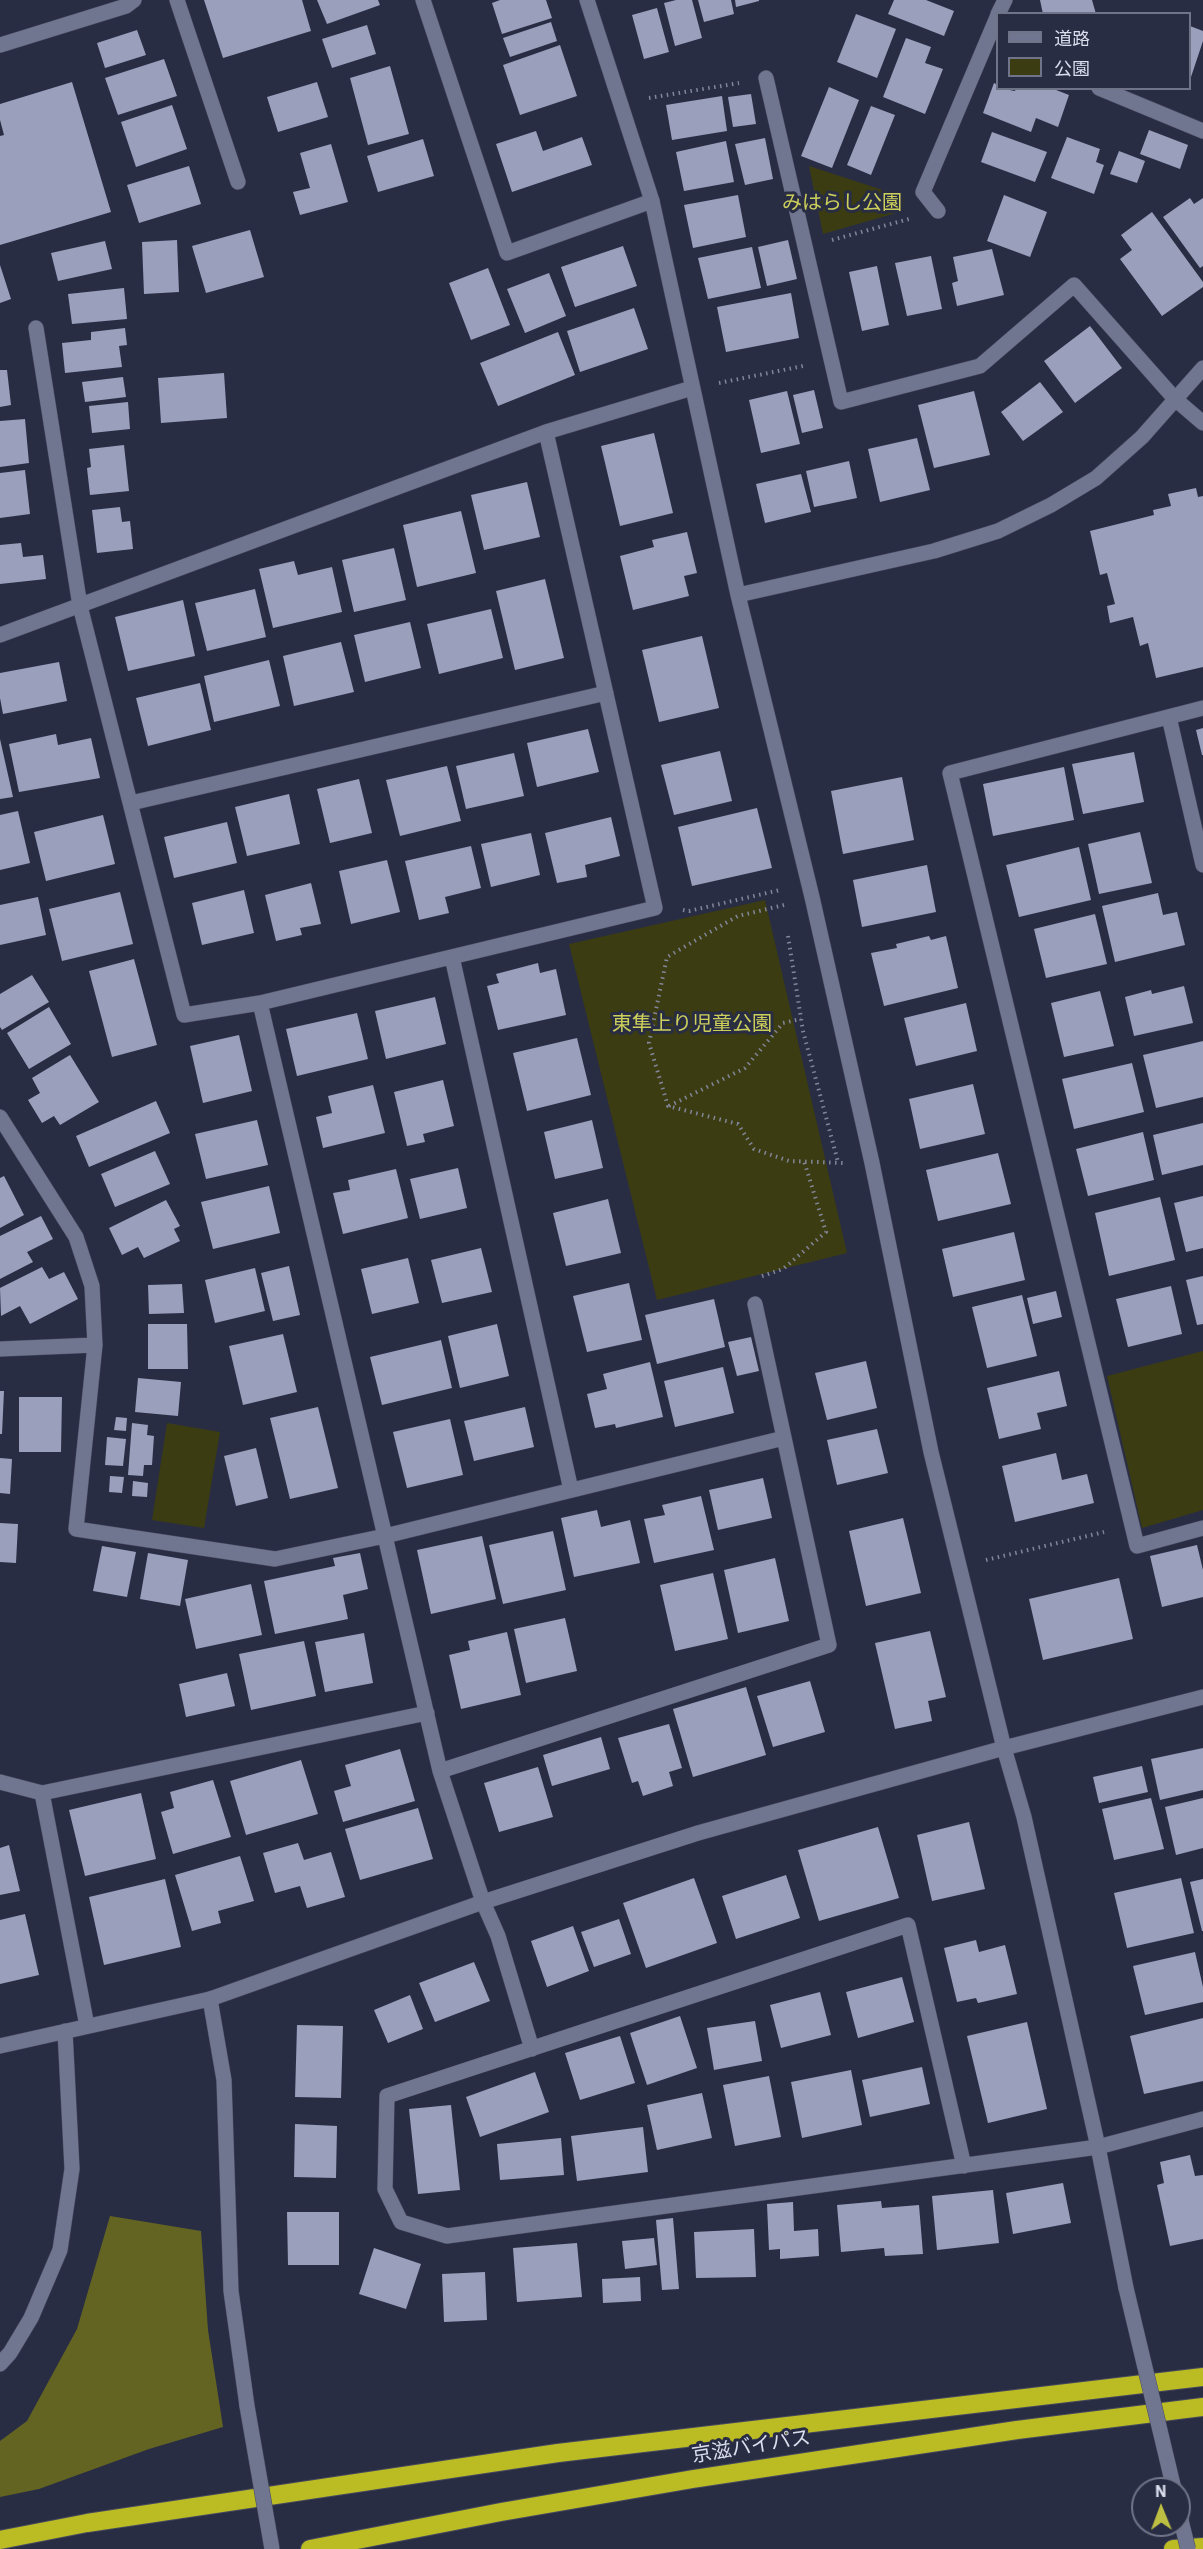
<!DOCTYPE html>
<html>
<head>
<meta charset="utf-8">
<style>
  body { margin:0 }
  #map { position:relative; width:1203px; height:2549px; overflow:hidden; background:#292d44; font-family:"IBM Plex Sans","Noto Sans JP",sans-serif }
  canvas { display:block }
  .legend { position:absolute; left:996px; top:12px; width:195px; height:78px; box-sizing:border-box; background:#292d44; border:2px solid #707488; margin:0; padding:8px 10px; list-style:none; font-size:18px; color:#dbdeed }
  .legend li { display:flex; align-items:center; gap:12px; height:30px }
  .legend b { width:30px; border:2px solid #707488 }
  .north { position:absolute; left:1131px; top:2477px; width:60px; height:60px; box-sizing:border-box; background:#292d44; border:2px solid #707488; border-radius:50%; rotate:359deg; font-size:16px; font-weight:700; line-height:24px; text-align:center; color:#dbdeed }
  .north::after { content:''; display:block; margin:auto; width:21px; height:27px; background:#bdbf43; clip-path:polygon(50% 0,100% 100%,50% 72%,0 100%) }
</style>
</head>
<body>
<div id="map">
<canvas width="1203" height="2549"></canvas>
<ul class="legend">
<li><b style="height:8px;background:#707590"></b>道路</li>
<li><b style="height:16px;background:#3b3c12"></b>公園</li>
</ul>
<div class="north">N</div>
</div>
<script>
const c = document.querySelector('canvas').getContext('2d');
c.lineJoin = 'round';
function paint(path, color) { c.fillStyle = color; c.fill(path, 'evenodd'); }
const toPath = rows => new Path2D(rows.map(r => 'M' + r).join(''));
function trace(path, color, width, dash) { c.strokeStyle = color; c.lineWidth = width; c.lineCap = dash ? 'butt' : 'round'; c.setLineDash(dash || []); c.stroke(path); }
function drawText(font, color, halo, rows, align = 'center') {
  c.font = font + ' "IBM Plex Sans","Noto Sans JP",sans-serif'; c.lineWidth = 6; c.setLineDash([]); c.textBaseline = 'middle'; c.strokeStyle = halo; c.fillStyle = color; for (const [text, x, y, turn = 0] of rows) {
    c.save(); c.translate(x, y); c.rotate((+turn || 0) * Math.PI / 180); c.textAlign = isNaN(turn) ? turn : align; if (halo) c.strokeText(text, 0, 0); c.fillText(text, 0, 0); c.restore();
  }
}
paint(toPath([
  [809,166,904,197,903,211,823,234],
  [765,900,847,1253,657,1300,569,944],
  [1203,1351,1203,1510,1142,1528,1107,1376],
  [167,1423,220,1432,204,1528,152,1520]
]), '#3b3c12');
paint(toPath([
  [110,2216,201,2231,208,2330,223,2427,149,2449,39,2489,0,2497,0,2441,27,2421,77,2329]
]), '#636422');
paint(toPath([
  [204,0,302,0,311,31,223,58],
  [317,0,378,0,380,5,327,24],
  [500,0,546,0,552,18,502,34,492,3],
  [676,0,692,0,702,38,675,46,664,3],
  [698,0,731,0,734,14,704,22],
  [735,0,759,0,759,1,736,7],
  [894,0,926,0,954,11,944,36,888,14],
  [1040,0,1092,0,1096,14,1043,14],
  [657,8,669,52,644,59,632,15],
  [856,14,896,29,877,78,837,62],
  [551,22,557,41,510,57,503,38],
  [367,25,376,54,332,68,322,39],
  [1190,26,1203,31,1203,41,1190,80],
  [137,30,146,55,105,68,97,43],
  [906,38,931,47,925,63,943,69,925,114,883,97],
  [560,45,577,96,520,115,503,65],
  [164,59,177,96,118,115,105,78],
  [390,66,409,134,368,145,350,78],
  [72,82,111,212,0,245,0,136,4,135,0,120,0,104],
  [317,82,328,117,278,132,267,97],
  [994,83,998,85,998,88,1015,91,1016,88,1051,88,1069,95,1058,127,1036,118,1031,132,983,113],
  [829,87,859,100,832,168,801,156],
  [751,94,756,124,733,127,728,97],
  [722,96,727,131,672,140,666,105],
  [172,105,187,149,136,167,121,122],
  [871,106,895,115,871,175,847,165],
  [1149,130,1188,145,1180,169,1140,154],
  [536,131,543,151,582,137,592,165,512,192,496,144],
  [992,132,1047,152,1035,182,981,162],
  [1067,137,1100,149,1096,162,1104,165,1094,194,1051,178],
  [765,138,773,179,745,185,735,144],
  [423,139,434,176,378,192,367,156],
  [726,141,734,182,684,191,676,152],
  [331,144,348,202,300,215,293,192,310,188,300,153],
  [1119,151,1145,161,1137,183,1110,174],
  [189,166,201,204,139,223,127,185],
  [738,195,746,237,693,248,684,205],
  [1004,195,1047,212,1030,257,987,241],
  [1190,198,1194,204,1203,198,1203,266,1200,268,1163,217],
  [1152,212,1203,282,1203,287,1162,316,1120,259,1132,250,1121,235],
  [250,230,264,277,206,293,192,246],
  [177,240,179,292,144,294,142,242],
  [788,240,797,279,767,286,758,247],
  [105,241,112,269,58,281,51,253],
  [623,246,637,286,575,307,561,267],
  [752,247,761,288,708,299,698,258],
  [992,249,1004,295,957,306,952,283,958,281,953,257],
  [931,256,942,309,907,316,895,263],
  [0,265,11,299,0,303],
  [877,266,889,325,862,331,849,272],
  [488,268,510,325,471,340,449,283],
  [549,273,566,316,525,333,507,289],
  [124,288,127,319,72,324,68,294],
  [791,293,799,338,726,352,717,307],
  [634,308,648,349,580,372,567,331],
  [1090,326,1122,368,1075,403,1044,361],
  [125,328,127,345,119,346,122,367,65,373,62,343,91,340,91,332],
  [558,332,575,375,498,406,480,363],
  [0,370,7,370,11,405,0,407],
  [224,373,227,418,161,423,158,378],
  [123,377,126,397,85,402,82,382],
  [1040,382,1063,412,1023,441,1001,412],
  [814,390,823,428,802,433,793,395],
  [787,391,800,444,761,453,749,400],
  [974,391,990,455,934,468,918,405],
  [128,402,130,429,92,433,89,406],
  [25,419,29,463,0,467,0,421],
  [654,433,673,513,620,526,601,446],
  [917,438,930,490,880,502,868,449],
  [124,445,129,491,90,495,87,468,91,467,89,449],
  [849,461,857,498,814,507,806,471],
  [25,470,30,514,0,518,0,473],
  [801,474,811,512,765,523,756,484],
  [527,482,540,537,484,550,471,495],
  [1196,488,1198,497,1203,496,1203,667,1156,678,1148,643,1140,646,1133,617,1110,623,1107,606,1115,604,1107,573,1100,575,1090,531,1154,515,1153,510,1171,506,1168,494],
  [120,507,122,522,130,521,133,549,97,553,92,510],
  [461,511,476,573,417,587,403,525],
  [687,532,697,573,684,576,689,596,633,610,620,556,654,547,652,540],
  [21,543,23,557,43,555,46,579,0,584,0,545],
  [394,548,406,600,354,612,342,560],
  [294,561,298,575,332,567,342,612,273,628,259,569],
  [545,579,564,658,515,670,496,591],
  [255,589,266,637,207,651,195,603],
  [183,600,195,656,128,671,115,617],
  [491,609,503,658,439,674,427,624],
  [410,622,421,668,365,682,354,635],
  [702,636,719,708,659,722,642,650],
  [341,642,354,692,294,706,283,656],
  [269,660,280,706,214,722,204,676],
  [59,662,67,701,3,714,0,698,0,673],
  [200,683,211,730,148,746,136,698],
  [1203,728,1203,755,1202,755,1196,730],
  [588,729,599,772,537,787,527,743],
  [56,734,58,745,91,738,100,778,19,792,9,744],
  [0,739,13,797,0,799],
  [720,751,732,801,674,815,661,765],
  [1134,752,1144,802,1083,814,1072,764],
  [514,753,524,796,466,809,456,766],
  [447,766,461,821,400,836,386,780],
  [1064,767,1074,820,993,836,983,784],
  [902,777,914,840,843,854,831,791],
  [359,779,372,833,330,843,317,789],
  [289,794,300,844,247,856,235,807],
  [757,808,772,868,692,886,678,827],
  [18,811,30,863,0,870,0,815],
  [103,815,115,864,46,881,34,832],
  [611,817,620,856,585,865,587,877,557,883,545,833],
  [227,822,237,863,174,878,164,837],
  [1140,832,1152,883,1099,894,1088,844],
  [531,833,540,875,491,887,481,844],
  [471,846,481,888,445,897,449,913,419,920,405,861],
  [1079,847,1091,900,1019,917,1006,865],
  [387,860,400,912,351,924,339,871],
  [927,865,936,912,862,927,853,880],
  [311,883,321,924,300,928,302,935,276,941,265,895],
  [244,890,254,933,202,945,192,903],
  [120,892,133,944,62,961,49,909],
  [1158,893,1163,915,1177,912,1185,945,1115,962,1102,906],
  [38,897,46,935,0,945,0,905],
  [1095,914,1107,964,1046,978,1034,929],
  [929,936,931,940,946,936,958,988,884,1006,871,953,897,948,896,944],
  [134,959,157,1045,112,1057,89,971],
  [538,963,540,973,556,969,566,1015,498,1030,487,986,499,983,496,974],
  [32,975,49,1002,2,1030,0,1027,0,994],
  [1184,986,1193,1023,1134,1036,1125,997,1151,990,1152,994],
  [1100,991,1114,1046,1064,1057,1051,1003],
  [435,997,446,1044,386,1059,375,1011],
  [966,1003,977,1051,916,1066,904,1018],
  [49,1007,71,1044,29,1069,7,1033],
  [357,1013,368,1059,297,1076,286,1029],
  [239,1035,252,1091,203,1103,190,1046],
  [577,1038,591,1095,527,1111,513,1053],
  [1203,1041,1203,1097,1156,1108,1143,1055],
  [70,1055,99,1102,60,1125,54,1116,42,1123,28,1100,40,1093,32,1078],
  [1132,1063,1144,1112,1074,1129,1062,1079],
  [443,1080,454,1126,423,1134,425,1142,407,1146,394,1092],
  [973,1084,985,1134,920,1149,909,1099],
  [373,1085,385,1133,323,1148,316,1117,332,1113,328,1096],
  [156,1101,170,1133,89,1167,76,1136],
  [257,1120,268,1165,206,1179,195,1134],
  [592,1120,603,1168,555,1179,544,1132],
  [1203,1123,1203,1165,1162,1175,1153,1135],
  [1143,1132,1154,1180,1088,1196,1076,1149],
  [155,1151,170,1184,115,1207,101,1174],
  [998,1153,1011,1204,938,1221,926,1170],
  [458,1168,467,1208,420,1219,410,1179],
  [396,1169,408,1218,343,1234,333,1193,350,1190,348,1180],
  [4,1176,24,1215,0,1228,0,1178],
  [269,1186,280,1233,213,1249,201,1202],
  [1203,1196,1203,1248,1186,1252,1174,1203],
  [1160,1197,1175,1260,1109,1276,1095,1213],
  [608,1199,621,1253,566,1266,553,1213],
  [166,1200,180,1226,174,1229,180,1241,144,1258,138,1247,122,1255,109,1228],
  [41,1216,53,1239,27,1252,33,1262,0,1279,0,1236],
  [1014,1232,1025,1280,953,1297,942,1249],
  [481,1248,492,1292,442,1303,431,1260],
  [408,1258,419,1303,372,1314,361,1269],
  [289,1266,300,1315,273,1321,261,1273],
  [42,1267,49,1279,64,1272,78,1299,30,1324,20,1306,1,1316,0,1288],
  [255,1268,265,1311,215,1323,205,1280],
  [1203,1276,1203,1324,1197,1325,1186,1280],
  [629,1283,642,1340,587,1352,573,1296],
  [182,1284,184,1313,149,1314,148,1285],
  [1171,1286,1182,1334,1128,1347,1116,1299],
  [1056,1291,1062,1317,1033,1324,1027,1298],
  [1022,1295,1037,1356,987,1368,972,1307],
  [714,1299,725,1347,657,1364,645,1315],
  [148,1324,187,1324,188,1369,148,1369],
  [497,1324,509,1376,460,1388,448,1336],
  [283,1334,297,1392,243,1405,229,1346],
  [751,1337,759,1371,737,1376,728,1342],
  [441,1340,452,1388,382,1405,370,1357],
  [866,1361,877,1408,827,1420,815,1373],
  [650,1362,663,1417,616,1428,615,1424,595,1428,587,1394,607,1389,603,1374],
  [723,1367,734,1413,675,1427,664,1381],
  [1059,1371,1067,1406,1037,1413,1041,1429,999,1439,987,1388],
  [138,1378,181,1382,178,1416,135,1412],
  [0,1391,4,1391,2,1434,0,1434],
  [19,1397,62,1397,61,1452,19,1452],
  [318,1407,338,1488,290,1499,270,1418],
  [525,1407,534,1447,474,1461,464,1421],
  [116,1417,127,1418,126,1431,114,1430],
  [450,1419,463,1475,407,1488,393,1432],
  [132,1423,148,1425,147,1435,154,1436,152,1465,144,1465,143,1476,128,1475],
  [877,1429,888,1473,837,1485,827,1440],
  [107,1437,126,1439,123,1466,105,1465],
  [256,1448,268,1498,236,1506,224,1456],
  [1056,1453,1062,1480,1087,1474,1094,1503,1015,1522,1002,1466],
  [0,1458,12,1459,10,1494,0,1493],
  [110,1476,124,1477,122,1493,109,1492],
  [763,1478,772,1518,718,1530,709,1490],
  [133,1481,148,1483,147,1497,132,1496],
  [701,1496,714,1550,654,1563,644,1519,665,1515,662,1505],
  [597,1510,601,1527,630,1520,640,1563,574,1577,561,1518],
  [903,1518,921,1593,866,1606,849,1531],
  [0,1523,18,1524,16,1563,0,1562],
  [553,1531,566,1590,503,1604,489,1545],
  [482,1536,496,1599,431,1614,417,1550],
  [1197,1545,1203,1570,1203,1597,1162,1607,1150,1556],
  [102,1546,136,1552,127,1597,93,1591],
  [148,1553,188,1560,180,1606,140,1599],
  [360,1553,368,1589,343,1595,348,1619,275,1634,264,1581,335,1566,333,1558],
  [775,1558,789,1621,738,1633,724,1570],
  [713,1573,728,1639,675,1651,660,1585],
  [1119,1578,1133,1639,1043,1660,1029,1599],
  [251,1584,262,1635,196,1649,185,1599],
  [565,1618,577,1671,526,1683,514,1629],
  [930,1631,946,1697,928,1701,932,1721,895,1729,875,1643],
  [507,1632,521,1695,461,1709,449,1655,470,1650,468,1641],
  [364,1633,373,1683,325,1692,315,1642],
  [304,1641,316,1696,251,1710,239,1654],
  [227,1673,235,1706,186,1717,179,1684],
  [810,1681,825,1732,773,1747,757,1696],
  [746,1687,766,1755,693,1777,673,1709],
  [669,1724,682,1768,669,1772,673,1786,643,1796,638,1781,632,1783,618,1738],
  [601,1737,610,1769,552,1786,543,1755],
  [1203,1748,1203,1790,1160,1800,1151,1759],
  [400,1749,415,1801,343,1822,334,1791,351,1786,345,1765],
  [301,1760,318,1814,246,1835,230,1781],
  [1142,1766,1148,1792,1099,1803,1093,1777],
  [538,1767,553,1817,499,1832,484,1783],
  [213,1780,231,1837,173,1854,161,1812,174,1808,170,1792],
  [141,1793,156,1859,85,1876,69,1810],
  [1151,1798,1164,1849,1114,1860,1102,1809],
  [1203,1798,1203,1848,1176,1855,1165,1807],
  [418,1808,433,1859,360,1880,345,1829],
  [969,1822,985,1889,932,1901,917,1835],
  [878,1827,899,1898,819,1921,798,1850],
  [298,1843,304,1860,331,1852,345,1897,307,1908,300,1886,275,1893,263,1853],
  [9,1845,20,1891,0,1895,0,1848],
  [240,1856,254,1901,218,1911,221,1923,192,1931,175,1875],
  [786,1875,800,1918,736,1939,722,1896],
  [694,1878,717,1943,646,1968,623,1903],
  [1181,1878,1194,1933,1127,1948,1114,1893],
  [165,1879,181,1947,104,1965,89,1897],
  [1203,1879,1203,1931,1202,1931,1190,1882],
  [25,1914,39,1975,0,1984,0,1920],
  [619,1919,631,1954,594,1967,581,1932],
  [573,1926,589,1971,547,1987,531,1941],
  [976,1940,979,1952,1005,1945,1017,1994,978,2003,976,1998,957,2002,944,1948],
  [1195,1952,1203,1987,1203,2002,1145,2015,1133,1966],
  [474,1962,490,2001,435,2022,419,1983],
  [902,1977,914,2022,858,2038,846,1992],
  [820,1992,831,2035,781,2048,770,2005],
  [410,1995,423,2029,388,2043,374,2010],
  [680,2016,697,2068,647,2085,630,2033],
  [1203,2018,1203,2081,1144,2094,1130,2036],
  [755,2021,762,2061,714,2070,707,2028],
  [1027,2022,1047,2109,988,2123,967,2036],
  [297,2025,343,2026,341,2098,295,2097],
  [620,2036,635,2083,580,2100,565,2053],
  [922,2067,930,2104,870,2117,862,2080],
  [851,2070,862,2125,802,2138,791,2082],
  [535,2072,549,2112,480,2137,466,2097],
  [769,2076,781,2137,735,2146,723,2085],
  [702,2093,712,2138,657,2150,647,2105],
  [451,2105,460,2190,418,2194,409,2109],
  [295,2124,337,2126,336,2178,294,2177],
  [643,2127,648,2172,577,2181,571,2136],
  [561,2138,564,2175,500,2180,497,2144],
  [1190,2155,1195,2176,1203,2175,1203,2239,1170,2246,1157,2185,1164,2183,1160,2162],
  [1063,2183,1071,2223,1013,2234,1006,2193],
  [993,2190,999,2243,937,2250,932,2196],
  [881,2201,882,2208,919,2205,923,2254,885,2256,884,2248,841,2252,837,2205],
  [793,2202,794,2231,818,2229,819,2256,780,2259,780,2249,769,2250,767,2204],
  [287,2212,339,2212,339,2265,288,2265],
  [673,2218,679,2289,662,2290,656,2220],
  [754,2229,756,2277,696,2278,694,2232],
  [654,2238,657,2265,625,2269,622,2241],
  [577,2243,582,2297,517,2302,513,2248],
  [374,2248,421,2264,406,2309,359,2294],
  [485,2272,487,2320,444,2322,442,2274],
  [640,2277,641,2301,603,2303,602,2279]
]), '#9a9fbc');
const street = toPath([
  [177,0,238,182],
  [423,0,507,253,652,201],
  [998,14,1005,0],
  [0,45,126,6,134,0],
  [766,78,841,402,980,366,1074,285,1175,399],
  [1099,88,1203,131],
  [938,211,923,192,998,15],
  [36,328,80,606,184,1015,260,1003,655,908,546,432],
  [0,635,546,432,692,388],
  [1203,708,950,773,1137,1546,1203,1528],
  [1169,717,1203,865],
  [131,803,606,693],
  [452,957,571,1490],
  [260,1003,440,1771,483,1902,498,1936,532,2049],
  [0,1117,76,1237,92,1286,95,1345,76,1529,275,1559,385,1536,784,1438],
  [0,1349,95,1345],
  [440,1771,829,1645,755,1304],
  [0,1782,42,1793,427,1713],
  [42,1793,87,2026],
  [210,1999,224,2080,231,2291,247,2406],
  [964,2166,908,1925,387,2096,385,2189,401,2222,447,2236,1098,2147,1203,2119]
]);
const secondary = toPath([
  [587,0,652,201,738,595,812,897,872,1163,931,1452,1004,1748,1024,1817,1098,2147,1126,2288],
  [1175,399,1203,423],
  [738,595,934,551,998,531,1051,505,1096,478,1142,437,1203,368],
  [0,2046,210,1999,483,1902,698,1833,1004,1748,1203,1697],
  [0,2364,10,2353,31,2318,60,2250,72,2169,65,2031]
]);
const highway = toPath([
  [0,2540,87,2523,558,2453,1203,2377],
  [310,2549,501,2512,693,2479,1017,2430,1203,2407],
  [1173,2549,1203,2547]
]);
trace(street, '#46495d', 16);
trace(secondary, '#46495d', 16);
trace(highway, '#46495d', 20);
trace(toPath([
  [649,98,739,83],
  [832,240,909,219],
  [719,383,803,366],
  [784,905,738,916,667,957,649,1043,668,1106,738,1124,754,1149,789,1161,844,1163],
  [683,910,689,911,780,890],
  [788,936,803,1031,838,1162],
  [669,1106,745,1068,783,1023,801,1019],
  [762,1276,783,1269,826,1232,804,1161],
  [986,1560,1104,1532]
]), '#838699', 4, [1.5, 4.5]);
trace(street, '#707590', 15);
trace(secondary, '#707590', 15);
trace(highway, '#bbbc24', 18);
const streetBridge = toPath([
  [247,2406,272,2549]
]);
const secondaryBridge = toPath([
  [1126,2288,1174,2489],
  [1179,2512,1188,2549]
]);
trace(streetBridge, '#46495d', 16, []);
trace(secondaryBridge, '#46495d', 16, []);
trace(streetBridge, '#707590', 15);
trace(secondaryBridge, '#707590', 15);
drawText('20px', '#cccf5a', '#292d44', [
  ["みはらし公園",842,203],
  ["東隼上り児童公園",692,1024]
]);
drawText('20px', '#dbdeed', '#292d44', [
  ["京滋バイパス",751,2447,-9]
]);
</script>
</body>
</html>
